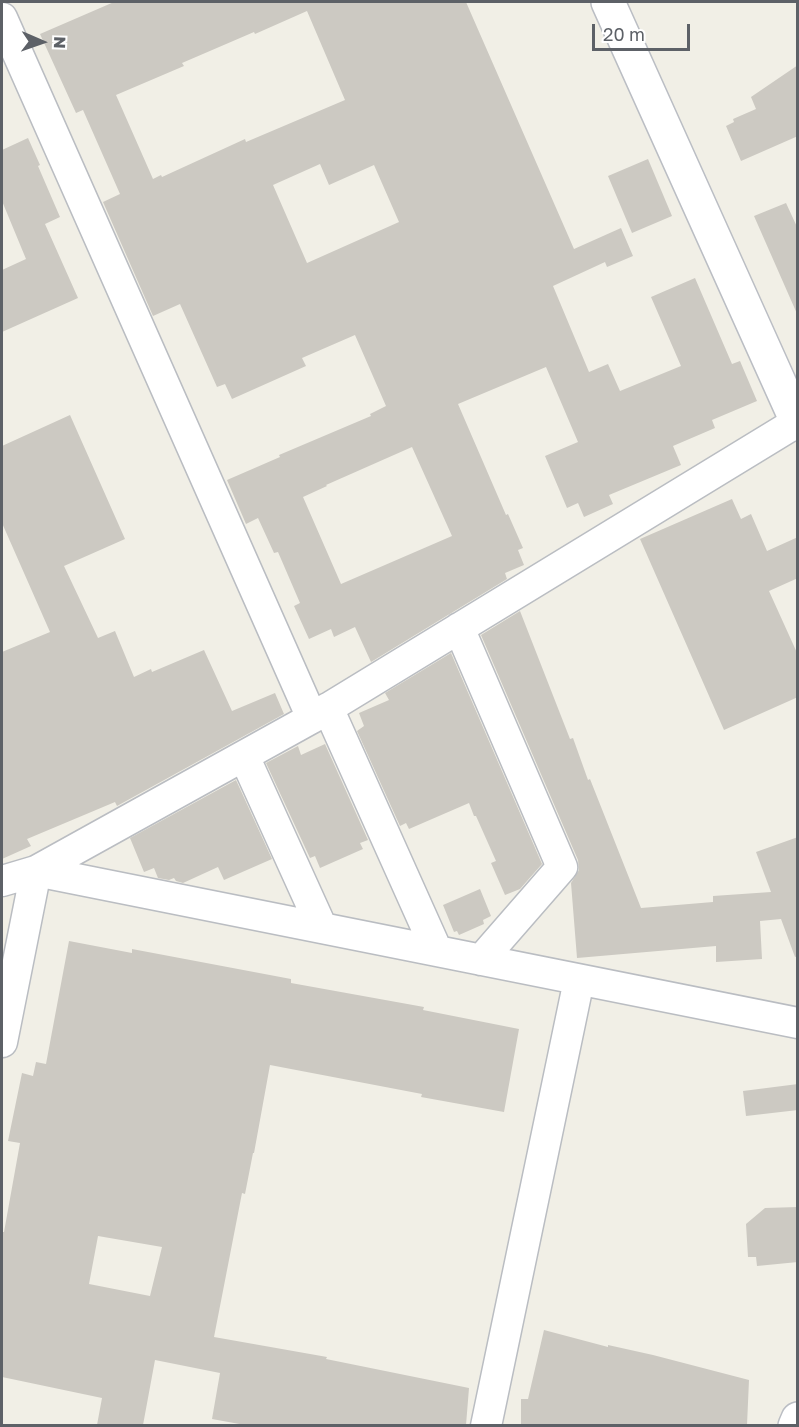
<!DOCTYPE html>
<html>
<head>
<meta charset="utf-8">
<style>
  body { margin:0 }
  #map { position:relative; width:799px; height:1427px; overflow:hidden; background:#f1efe6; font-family:"Golos Text",sans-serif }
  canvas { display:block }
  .frame { position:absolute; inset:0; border:3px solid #5d6167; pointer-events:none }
  .north { position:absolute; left:12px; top:12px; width:60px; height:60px; -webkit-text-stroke:4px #fff; paint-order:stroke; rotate:92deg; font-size:16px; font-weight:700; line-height:24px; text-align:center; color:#5d6167 }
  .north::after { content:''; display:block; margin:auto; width:21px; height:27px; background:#5d6167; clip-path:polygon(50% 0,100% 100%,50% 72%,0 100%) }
  .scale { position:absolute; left:592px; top:24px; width:98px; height:27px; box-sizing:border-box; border:3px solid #5d6167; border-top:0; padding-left:8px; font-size:18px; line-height:21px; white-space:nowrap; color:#5d6167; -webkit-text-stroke:4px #fff; paint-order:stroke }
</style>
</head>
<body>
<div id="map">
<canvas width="799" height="1427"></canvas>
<div class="frame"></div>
<div class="north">N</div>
<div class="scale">20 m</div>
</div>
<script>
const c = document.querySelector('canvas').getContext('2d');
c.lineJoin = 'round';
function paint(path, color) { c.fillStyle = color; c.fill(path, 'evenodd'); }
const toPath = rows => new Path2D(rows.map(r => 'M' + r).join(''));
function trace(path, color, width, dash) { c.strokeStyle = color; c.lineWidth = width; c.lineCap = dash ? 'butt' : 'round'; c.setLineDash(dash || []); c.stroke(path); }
paint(toPath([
  [114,2,466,2,574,249,621,228,633,256,607,267,605,262,553,286,589,372,608,364,620,391,681,366,651,297,695,278,732,364,740,361,757,401,712,420,715,428,673,446,681,465,609,495,613,504,584,517,578,503,567,508,545,456,578,442,546,367,458,404,506,515,508,514,523,548,518,550,524,565,505,573,507,579,371,662,355,627,334,637,331,629,309,639,294,606,300,603,278,552,274,553,258,518,246,524,227,480,280,457,279,455,371,416,370,414,386,406,355,335,302,358,306,366,232,399,225,384,217,387,180,304,153,316,103,202,120,194,83,110,76,113,40,34],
  [307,11,345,100,246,142,245,139,162,177,161,175,153,179,116,95,184,66,182,63,254,32,255,34],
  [320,164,329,185,374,165,399,222,307,263,273,185],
  [412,447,452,536,341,584,303,497,327,486,326,485],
  [798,65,798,136,741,161,726,126,734,122,733,119,756,109,751,97],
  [28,138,40,165,38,166,60,217,45,224,78,298,2,332,2,270,26,259,2,201,2,150],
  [648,159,672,216,632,233,608,176],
  [786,203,798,229,798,316,754,216],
  [70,415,125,539,64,566,98,638,115,631,134,677,151,669,152,672,204,650,232,711,275,693,284,714,117,806,115,802,27,839,31,846,2,859,2,652,50,632,2,523,2,446],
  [732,499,741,519,751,514,767,551,798,537,798,578,769,591,798,655,798,697,724,730,640,539],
  [520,611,570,739,573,738,588,780,590,779,641,908,713,902,713,896,771,892,756,852,798,837,798,956,795,957,781,919,760,921,762,959,716,962,716,946,577,958,571,883,579,870,578,860,481,635],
  [451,653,542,864,520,889,505,895,491,863,496,861,476,816,474,816,469,803,409,829,406,823,400,826,357,731,364,726,359,713,389,700,385,693],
  [325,744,368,840,360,843,363,849,320,868,315,856,310,858,266,763,298,746,301,755],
  [236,780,272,859,224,880,218,867,183,883,176,881,174,878,169,880,158,878,154,868,144,872,130,838],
  [480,889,491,916,483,920,484,924,459,935,457,931,454,932,443,905],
  [69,941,132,953,132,949,291,979,291,983,424,1007,423,1010,519,1029,504,1112,421,1097,422,1094,270,1065,254,1153,253,1153,245,1194,242,1193,214,1337,327,1357,326,1359,469,1388,466,1425,245,1425,212,1419,220,1373,155,1360,143,1425,97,1425,102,1398,2,1377,2,1232,4,1232,20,1143,8,1141,22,1073,33,1076,36,1062,46,1064],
  [98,1236,162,1247,150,1296,89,1284],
  [798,1084,798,1110,746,1116,743,1091],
  [798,1207,798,1262,757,1266,756,1257,748,1257,746,1224,765,1208],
  [544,1330,608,1347,608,1345,653,1355,749,1380,747,1425,521,1425,521,1399,528,1399]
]), '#ccc9c2');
const street = toPath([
  [2,18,312,718],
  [459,628,562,867,481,960],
  [328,708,437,951],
  [244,756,322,928],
  [2,881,36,871,312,718,797,422],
  [2,1042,36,871,798,1023],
  [486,1426,579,980]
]);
const secondary = toPath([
  [608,2,798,424],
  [795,1426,798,1419]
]);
trace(street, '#babdc2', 33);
trace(secondary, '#bbbec4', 36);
trace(street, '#fff', 30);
trace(secondary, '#fff', 33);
</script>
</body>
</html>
